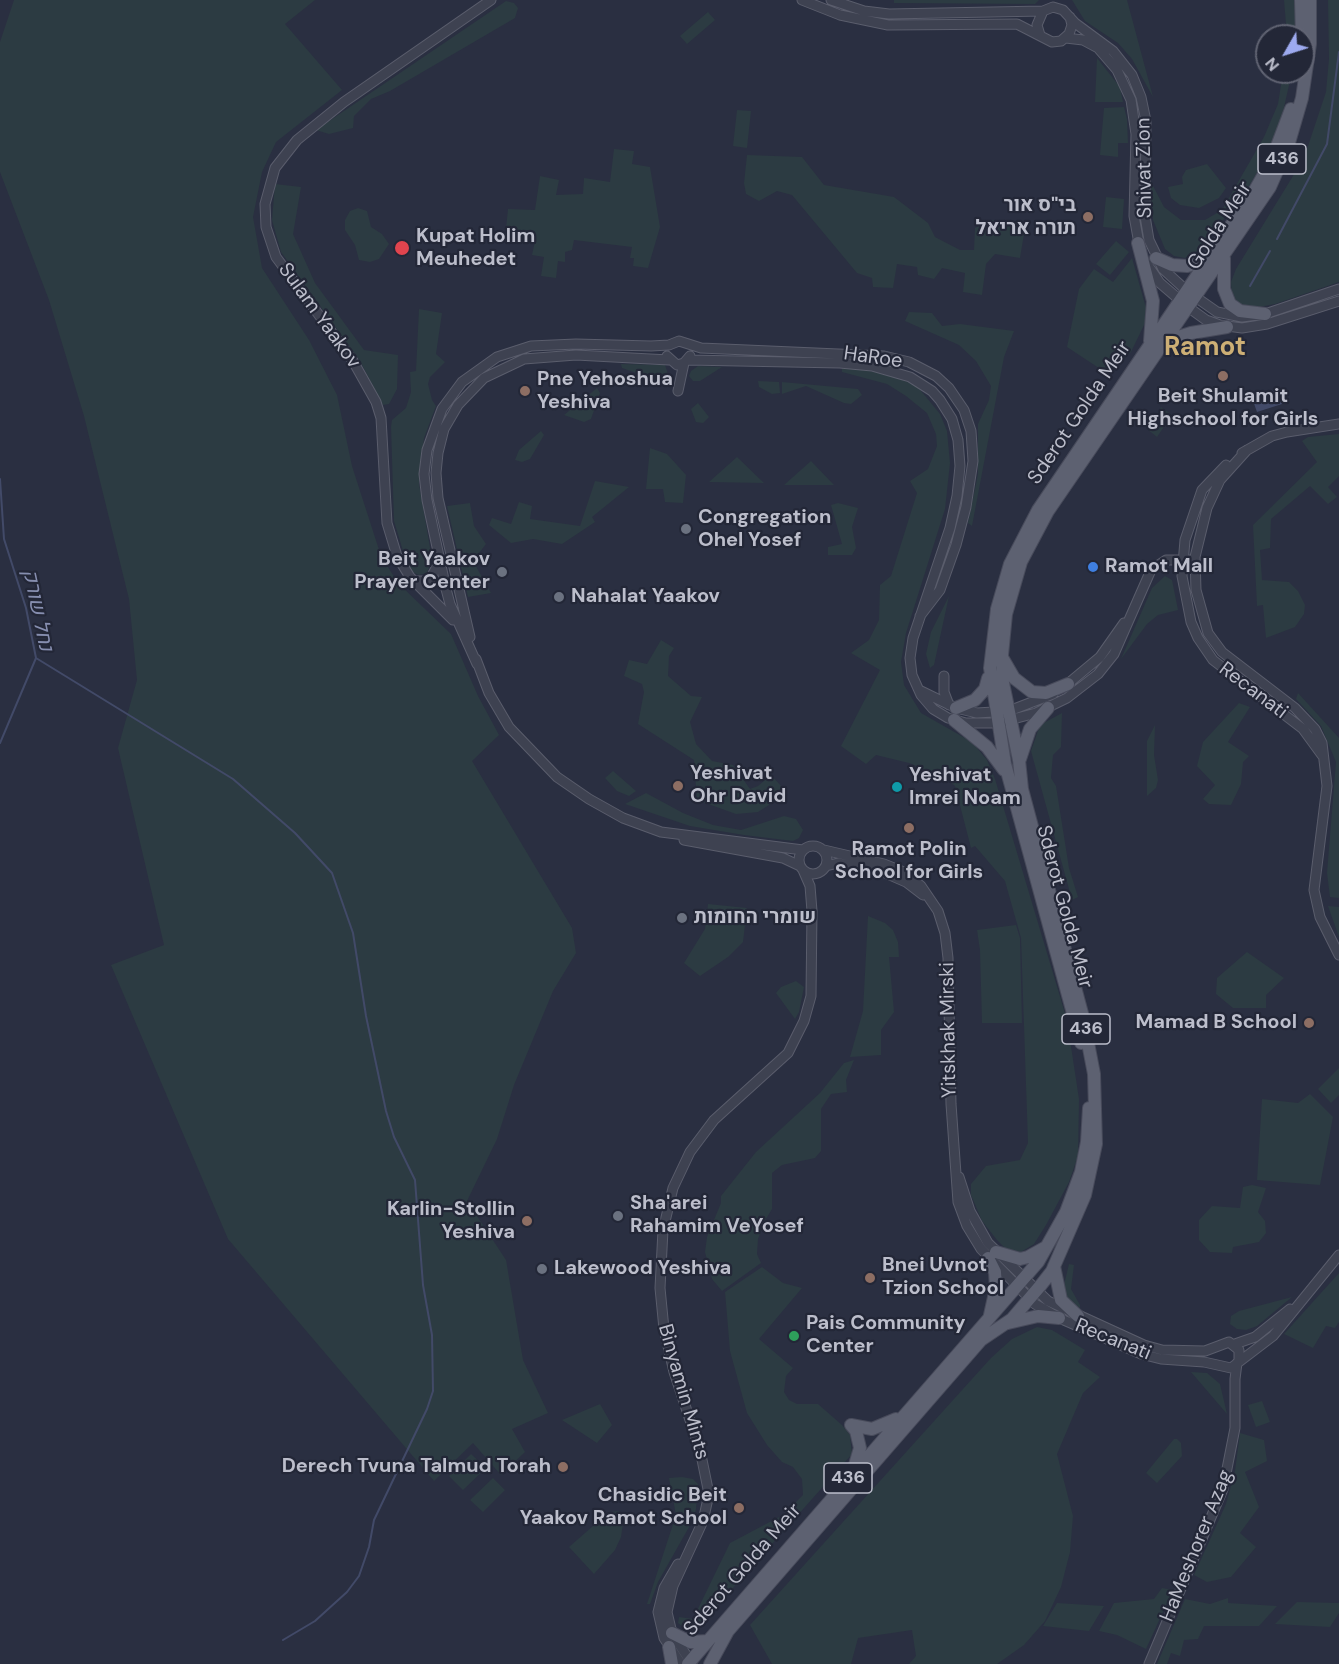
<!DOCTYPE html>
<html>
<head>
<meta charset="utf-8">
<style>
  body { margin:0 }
  #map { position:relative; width:1339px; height:1664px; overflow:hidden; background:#2a2f41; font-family:"DM Sans",sans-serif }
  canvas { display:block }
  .north { position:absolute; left:1255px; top:24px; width:60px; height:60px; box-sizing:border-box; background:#232737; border:2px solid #606372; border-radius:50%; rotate:231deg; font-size:16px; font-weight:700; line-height:24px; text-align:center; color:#bcbecb }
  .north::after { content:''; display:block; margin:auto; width:21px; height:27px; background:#9daaef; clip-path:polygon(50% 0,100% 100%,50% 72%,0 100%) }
</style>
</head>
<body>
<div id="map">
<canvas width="1339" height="1664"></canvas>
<div class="north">N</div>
</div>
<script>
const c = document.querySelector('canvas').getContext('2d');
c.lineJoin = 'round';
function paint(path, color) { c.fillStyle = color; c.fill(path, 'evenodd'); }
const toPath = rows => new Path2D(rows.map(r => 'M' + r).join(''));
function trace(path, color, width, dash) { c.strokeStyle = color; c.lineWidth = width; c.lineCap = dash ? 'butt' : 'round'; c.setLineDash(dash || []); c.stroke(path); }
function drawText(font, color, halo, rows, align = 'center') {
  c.font = font + ' "DM Sans",Heebo,sans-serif'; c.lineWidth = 4.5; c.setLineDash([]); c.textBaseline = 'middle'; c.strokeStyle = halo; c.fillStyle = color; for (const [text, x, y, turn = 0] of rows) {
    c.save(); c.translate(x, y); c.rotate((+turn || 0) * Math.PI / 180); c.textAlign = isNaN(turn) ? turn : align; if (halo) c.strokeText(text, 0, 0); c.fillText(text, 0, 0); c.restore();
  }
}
paint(toPath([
  [14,0,315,0,285,24,342,90,276,142,262,172,253,217,262,268,309,340,337,395,352,466,381,556,398,583,451,634,478,696,499,735,472,761,572,928,576,953,553,991,514,1085,497,1139,467,1201,506,1260,523,1360,548,1413,512,1429,525,1452,501,1475,473,1443,434,1481,228,1239,111,965,164,945,118,748,137,680,129,599,84,416,49,300,0,172,0,42],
  [894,0,1039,0,1035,4,894,3],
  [1072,0,1127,0,1153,97,1132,59,1118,43,1085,21],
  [1284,0,1296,0,1296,36,1287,36],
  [1328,0,1339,0,1339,282,1275,304,1259,307,1238,304,1232,297,1231,282,1236,269,1304,158,1326,92,1329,59],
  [506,1,514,3,518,8,515,18,390,91,371,99,354,116,353,128,329,134,316,130],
  [708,12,715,20,687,44,680,36],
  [1097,58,1120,87,1123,102,1095,102],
  [1283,72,1292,72,1282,116,1271,149,1249,186,1201,249,1185,258,1174,256,1165,249,1153,220,1150,180,1164,207,1181,220,1205,220,1222,210,1264,137,1278,104],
  [1124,107,1127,119,1128,143,1118,143,1118,157,1100,155,1104,108],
  [737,110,751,111,747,148,733,146],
  [614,149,634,151,632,164,650,167,660,227,648,268,633,266,634,258,630,258,632,247,574,240,572,250,565,252,565,262,558,261,556,278,541,276,544,257,532,255,535,241,505,239,508,209,535,210,540,176,559,180,556,195,583,194,584,178,610,182],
  [747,155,802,157,824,185,894,197,928,223,935,237,960,250,974,250,975,228,991,220,1026,222,1020,258,995,254,986,264,982,295,963,292,965,273,942,268,934,279,918,275,917,267,897,264,893,288,873,287,872,278,857,273,792,195,777,191,759,201,746,194,744,183],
  [1207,164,1226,188,1219,198,1199,208,1180,205,1171,198,1168,187,1183,184,1182,177,1186,170],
  [275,184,301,187,293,234,315,283,364,350,398,355,397,389,389,404,383,405,360,361,281,252,272,220],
  [1106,197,1124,199,1122,229,1103,227],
  [358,208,367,211,371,227,382,234,389,244,379,259,370,262,359,260,355,245,345,230,345,220,350,211],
  [1116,241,1129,252,1110,275,1096,264],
  [1132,258,1146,308,1145,323,1131,352,1108,374,1067,347,1079,289,1094,269,1113,282],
  [419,309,442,313,436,354,445,362,430,377,428,384,432,400,436,406,424,438,419,484,432,559,427,573,419,575,412,572,407,564,394,521,391,427,392,420,406,408,411,392,410,372,416,371],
  [909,312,932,313,942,326,960,324,1014,331,1004,357,972,526,968,523,978,474,978,424,989,400,991,386,976,361,959,345,905,321],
  [621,364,665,365,669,377,657,380,622,368],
  [698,366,722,367,700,381,693,381,689,376,691,371],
  [842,366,890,375,917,386,940,414,947,431,950,463,945,509,906,633,901,662,904,685,921,713,972,742,987,760,995,779,1067,1020,1079,1099,1078,1156,1069,1182,1046,1225,1034,1244,1021,1252,1005,1248,997,1240,982,1221,971,1195,971,1184,986,1166,1020,1160,1028,1143,1021,938,1005,881,975,846,971,848,955,786,944,777,909,763,876,755,866,764,841,746,880,670,851,653,869,640,879,620,880,585,891,576,917,493,910,481,928,469,937,446,936,434,927,413,906,396,887,384,842,372],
  [758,381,779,382,780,393,772,394,759,387],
  [782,382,858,389,862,395,851,404,844,403,806,386,782,394],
  [597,388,600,393,591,419,584,422,564,415],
  [698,403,709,417,703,423,696,422,691,409],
  [1161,407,1172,415,1157,437,1147,429],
  [541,431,544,435,530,459,522,462,515,460,519,450],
  [1339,434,1339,476,1328,487,1337,497,1328,504,1310,486,1271,519,1270,548,1260,550,1262,580,1289,582,1298,591,1305,605,1304,614,1295,627,1266,638,1263,605,1257,606,1253,525,1317,462,1302,441,1308,437],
  [650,448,667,454,686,475,683,503,665,502,663,489,646,489],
  [737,457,764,483,709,482],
  [811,461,834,485,784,485],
  [595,481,629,487,592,517,595,522,562,544,533,539,511,543,489,525,492,518,511,524,519,502,532,506,530,519,580,526],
  [470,503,474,526,486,544,473,561,491,593,468,597,447,506],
  [838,503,858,508,852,527,856,548,852,555,828,555,828,547,842,544,831,505],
  [1165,576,1172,580,1178,610,1158,615,1147,624,1121,659,1152,588],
  [949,596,934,665,930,668,926,654,931,632],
  [661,640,674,648,669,656,668,676,691,696,702,697,690,722,696,744,712,761,733,765,750,789,758,786,771,775,782,787,769,805,758,812,736,814,697,800,694,760,638,724,644,692,642,684,624,676,629,660,647,664],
  [1298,693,1339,738,1339,898,1330,897,1327,873,1336,762,1321,726,1296,699],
  [1239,703,1250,707,1228,742,1249,756,1243,762,1241,784,1231,805,1209,804,1203,799,1215,785,1197,766,1203,742],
  [1062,713,1061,747,1053,755,1051,778,1056,786,1069,868,1078,897,1072,900,1031,751,1040,725],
  [1155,725,1154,755,1158,780,1156,788,1147,796,1147,741],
  [613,771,636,791,629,796,617,791,605,778],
  [646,793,683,813,713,825,741,830,784,816,796,819,803,830,799,838,793,841,744,835,690,826,625,804],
  [708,904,747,908,743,942,728,957,700,976,684,963,705,929],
  [1328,906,1339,907,1339,937],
  [868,916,885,923,893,930,898,942,899,957,889,957,894,1012,881,1030,881,1055,850,1057,863,1011],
  [1016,925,1020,938,1022,1023,982,1023,980,950,977,930],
  [1247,952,1284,978,1266,995,1266,1008,1233,1008,1216,994,1217,978],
  [796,981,804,987,799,1012,795,1019,776,993,781,987],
  [854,1060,846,1080,847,1092,831,1094,821,1109,821,1151,815,1158,782,1165,772,1173,772,1209,764,1222,758,1239,757,1254,761,1263,722,1291,712,1279,705,1252,707,1237,721,1203,721,1196,756,1152,820,1093,844,1063],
  [1339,1068,1339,1095,1331,1103,1318,1089],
  [1310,1094,1333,1117,1320,1185,1257,1180,1262,1099,1298,1103],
  [1252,1185,1266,1188,1258,1212,1265,1221,1266,1233,1259,1242,1233,1247,1232,1253,1210,1252,1199,1240,1199,1220,1212,1206,1240,1208,1243,1187],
  [1069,1264,1074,1265,1071,1289,1080,1305,1080,1308,1067,1299,1063,1289],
  [762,1267,783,1283,802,1288,759,1339,793,1368,786,1376,784,1392,789,1400,797,1404,818,1404,842,1425,850,1435,852,1454,701,1624,687,1630,678,1623,679,1617,693,1619,730,1543,783,1515,803,1495,802,1479,793,1467,782,1462,767,1445,747,1413,730,1351,725,1292],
  [1339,1273,1339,1322,1335,1328,1326,1326,1313,1348,1284,1334],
  [1292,1297,1257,1326,1246,1330,1237,1329,1230,1324,1231,1316,1239,1311],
  [1037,1327,1052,1330,1085,1350,1078,1362,1100,1377,1083,1393,1057,1454,1073,1516,1070,1552,1061,1587,1045,1621,1024,1645,997,1664,909,1664,916,1656,912,1630,858,1638,851,1664,772,1664,750,1625,991,1358,1012,1339],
  [1191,1372,1207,1373,1220,1384,1227,1414],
  [1262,1401,1270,1422,1256,1427,1248,1405],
  [600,1404,612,1425,597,1443,562,1420],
  [1240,1433,1264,1440,1267,1461,1245,1472,1259,1507,1240,1533,1256,1547,1231,1577,1207,1582,1194,1575,1226,1504,1235,1471],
  [1174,1439,1177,1439,1181,1443,1182,1456,1157,1483,1146,1473],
  [471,1454,486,1468,463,1490,449,1476],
  [682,1477,693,1479,698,1484,696,1509,693,1520,658,1582,650,1604,647,1604,676,1515,669,1478],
  [493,1478,505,1490,483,1512,470,1500],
  [619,1511,623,1523,621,1537,615,1550,594,1574,569,1547,609,1512],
  [1162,1588,1173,1590,1146,1649,1117,1635,1099,1631,1114,1603,1154,1599],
  [1228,1598,1228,1603,1277,1606,1259,1626,1204,1626,1198,1639,1184,1640,1180,1656,1171,1653,1167,1664,1157,1664,1185,1599,1210,1604],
  [1297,1602,1339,1603,1339,1613,1330,1627,1275,1624],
  [1057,1603,1104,1606,1089,1631,1043,1626]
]), '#2c3b42');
paint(toPath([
  [1277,389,1282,404,1257,412,1252,398]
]), '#424a68');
trace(toPath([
  [1277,239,1327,144,1339,52],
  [1250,286,1270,251],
  [0,479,4,539,26,608,36,658,0,743],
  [36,658,233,779,295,833,332,873,353,933,366,1016,386,1111,394,1137,415,1180,423,1285,432,1335,433,1391,427,1409,374,1520,369,1547,359,1576,347,1592,315,1621,283,1640]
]), '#424a68', 2);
const minor = toPath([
  [802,0,840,15,888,25,1017,24,1052,42,1061,41,1069,34,1072,25,1070,17],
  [831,0,864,11,889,14,1043,11],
  [1040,35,1037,25,1043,11,1053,7,1063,10,1075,23,1113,51,1132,75,1141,97,1146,121,1145,216,1149,240,1163,269,1187,291,1217,312,1242,317,1265,314,1339,289],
  [1066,38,1083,40,1098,48,1117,70,1131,100,1136,134,1134,216,1140,249],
  [1147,264,1160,283,1188,307,1206,320,1220,325,1242,328,1267,324,1339,301],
  [667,356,677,365,684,363,690,356],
  [688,360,840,363,872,366,910,377,932,391,940,400,952,419,958,440,960,466,957,496,950,528,913,638,910,658,912,675,921,695,933,709,948,718,966,723,998,723,1036,713,1067,698,1098,674,1114,654,1151,570,1166,560,1195,560],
  [678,391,684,363],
  [1247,450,1220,480,1207,508,1195,557,1196,590,1208,633,1222,652,1295,708,1315,729,1322,743,1327,786,1314,890,1320,917,1339,955],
  [1242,453,1272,436,1287,432,1339,424],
  [1226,465,1202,490,1185,540,1182,576,1191,622,1198,638,1213,660,1303,729,1322,755],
  [414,581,429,581,439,563],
  [453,620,410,577,397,556,387,523,381,418,376,402,353,361,276,257,266,227,265,204,275,168,297,140,344,102,491,0],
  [470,637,438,498,436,473,438,453,444,429,458,405,484,378,524,359,576,355,669,360],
  [476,659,489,693,509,727,557,777,589,799,623,818,661,832,803,850],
  [477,664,450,604,446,589,427,500,424,474,427,450,442,409,462,382,497,357,531,346,576,344,651,346,669,345,679,341,701,348,884,356,909,362,936,376,949,388,964,410,971,431,973,461,966,507,956,545,940,590,920,616],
  [944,676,944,692,949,705],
  [1064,687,1100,657,1124,623],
  [919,690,956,708,977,713,1009,711,1053,694],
  [684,840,783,858,800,866],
  '799 860a14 14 0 1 1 28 0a14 14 0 1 1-28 0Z',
  [824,850,884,864,904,872,921,886,938,911,945,933,948,958,951,1104,958,1202,967,1226,981,1249,1035,1304,1059,1318,1141,1354,1161,1359,1204,1362,1231,1368,1273,1336,1339,1255],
  [826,866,838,863,883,872,906,882,923,895],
  [959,1177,970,1211,988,1243,1048,1301,1144,1345,1162,1350,1205,1351,1229,1342,1239,1350,1239,1360],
  [1235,1344,1255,1337,1290,1309],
  [678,1564,664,1588,658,1612,664,1638,681,1664],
  [692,1664,672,1633,667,1612,673,1586,703,1521,709,1494,700,1450,674,1372,664,1329,660,1288,663,1230,673,1188,690,1152,714,1120,788,1053,804,1021,811,996,812,911,810,886,803,870],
  [1149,1664,1223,1489,1235,1428,1235,1379,1237,1363]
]);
const major = toPath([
  [1301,0,1302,36],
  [1138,243,1153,301,1150,341],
  [1156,258,1172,265,1187,266,1208,259],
  [1224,258,1224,289,1230,304,1240,311,1265,314],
  [1163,342,1191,333,1227,327],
  [1003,659,1014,678,1032,692,1046,693,1068,684],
  [956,708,975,700,985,689,988,678],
  [954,720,987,747,1004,770],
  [1020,759,1030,729,1048,708],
  [1081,1043,1005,764,990,668,997,609,1010,564,1038,510,1255,190,1271,162,1291,109],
  [996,1252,1020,1259,1028,1257,1046,1247],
  [988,1258,995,1272,996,1288,990,1315],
  [1054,1266,1061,1300,1078,1316],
  [1008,1323,1038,1316,1059,1318],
  [851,1425,872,1429,896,1419],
  [851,1425,856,1431,860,1448,855,1465],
  [672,1633,690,1642,708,1641],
  [669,1647,672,1664],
  [688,1664,1038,1262,1066,1212,1081,1172,1087,1142,1089,1108],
  [710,1664,728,1631,981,1340,1012,1319,1041,1285,1052,1271,1085,1195,1096,1144,1094,1074,1083,1017,1022,789,1019,760,1003,683,1002,655,1006,614,1021,562,1048,511,1270,187,1288,146,1302,98,1310,44,1310,0]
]);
trace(minor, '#5a5d6c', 11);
trace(major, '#484b5b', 14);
trace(minor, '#3e4251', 9);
trace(major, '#5d6171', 12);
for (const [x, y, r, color] of [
  [1088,217,6,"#8d6e63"],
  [402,248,8,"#e0444e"],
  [1223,376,6,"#8d6e63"],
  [525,391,6,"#8d6e63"],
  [686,529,6,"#6b7280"],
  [1093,567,6,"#3f7fe0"],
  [502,572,6,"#6b7280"],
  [559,597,6,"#6b7280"],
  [678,786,6,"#8d6e63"],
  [897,787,6,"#0f9aa8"],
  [909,828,6,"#8d6e63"],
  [682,918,6,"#6b7280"],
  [1309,1023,6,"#8d6e63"],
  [618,1216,6,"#6b7280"],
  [527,1221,6,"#8d6e63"],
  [542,1269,6,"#6b7280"],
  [870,1278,6,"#8d6e63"],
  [794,1336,6,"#2e9e5b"],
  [563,1467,6,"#8d6e63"],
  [739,1508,6,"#8d6e63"]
]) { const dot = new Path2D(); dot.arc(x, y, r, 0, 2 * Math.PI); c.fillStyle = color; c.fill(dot); trace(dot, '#232737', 2); }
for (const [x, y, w] of [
  [1282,159,48],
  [1086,1029,48],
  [848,1478,48]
]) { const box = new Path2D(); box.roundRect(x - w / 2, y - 15, w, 30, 4.5); c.fillStyle = '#232737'; c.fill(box); trace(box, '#bcbecb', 1.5); }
drawText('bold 18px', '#bcbecb', null, [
  ["436",1282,159],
  ["436",1086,1029],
  ["436",848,1478]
]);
drawText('20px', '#bcbecb', '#232737', [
  ["Shivat Zion",1145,168,-91],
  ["Golda Meir",1220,226,-57],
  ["Sulam Yaakov",319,316,54],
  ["HaRoe",873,358,8],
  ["Sderot Golda Meir",1080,413,-56],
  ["Recanati",1253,691,37],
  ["Sderot Golda Meir",1064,907,75],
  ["Yitskhak Mirski",949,1030,-91],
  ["Recanati",1113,1340,22],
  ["Binyamin Mints",683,1392,74],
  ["HaMeshorer Azag",1197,1546,-68],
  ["Sderot Golda Meir",743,1570,-49]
]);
drawText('bold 20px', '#bcbecb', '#232737', [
  ["בי\"ס אור",1076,206,"right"],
  ["תורה אריאל",1076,229,"right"],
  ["Kupat Holim",416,237],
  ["Meuhedet",416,260],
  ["Pne Yehoshua",537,380],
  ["Yeshiva",537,403],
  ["Beit Shulamit",1223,397,"center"],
  ["Highschool for Girls",1223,420,"center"],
  ["Congregation",698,518],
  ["Ohel Yosef",698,541],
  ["Beit Yaakov",490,560,"right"],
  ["Prayer Center",490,583,"right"],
  ["Ramot Mall",1105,567],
  ["Nahalat Yaakov",571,597],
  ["Yeshivat",690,774],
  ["Ohr David",690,797],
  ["Yeshivat",909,776],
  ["Imrei Noam",909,799],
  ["Ramot Polin",909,850,"center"],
  ["School for Girls",909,873,"center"],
  ["שומרי החומות",694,918],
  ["Mamad B School",1297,1023,"right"],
  ["Sha'arei",630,1204],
  ["Rahamim VeYosef",630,1227],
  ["Karlin-Stollin",515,1210,"right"],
  ["Yeshiva",515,1233,"right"],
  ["Bnei Uvnot",882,1266],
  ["Tzion School",882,1289],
  ["Lakewood Yeshiva",554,1269],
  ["Pais Community",806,1324],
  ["Center",806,1347],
  ["Derech Tvuna Talmud Torah",551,1467,"right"],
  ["Chasidic Beit",727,1496,"right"],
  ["Yaakov Ramot School",727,1519,"right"]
], 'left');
drawText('italic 21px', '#868eaf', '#232737', [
  ["נחל שורק",37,610,78]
]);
drawText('bold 26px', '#cdaf75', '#232737', [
  ["Ramot",1205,348]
]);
</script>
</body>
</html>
